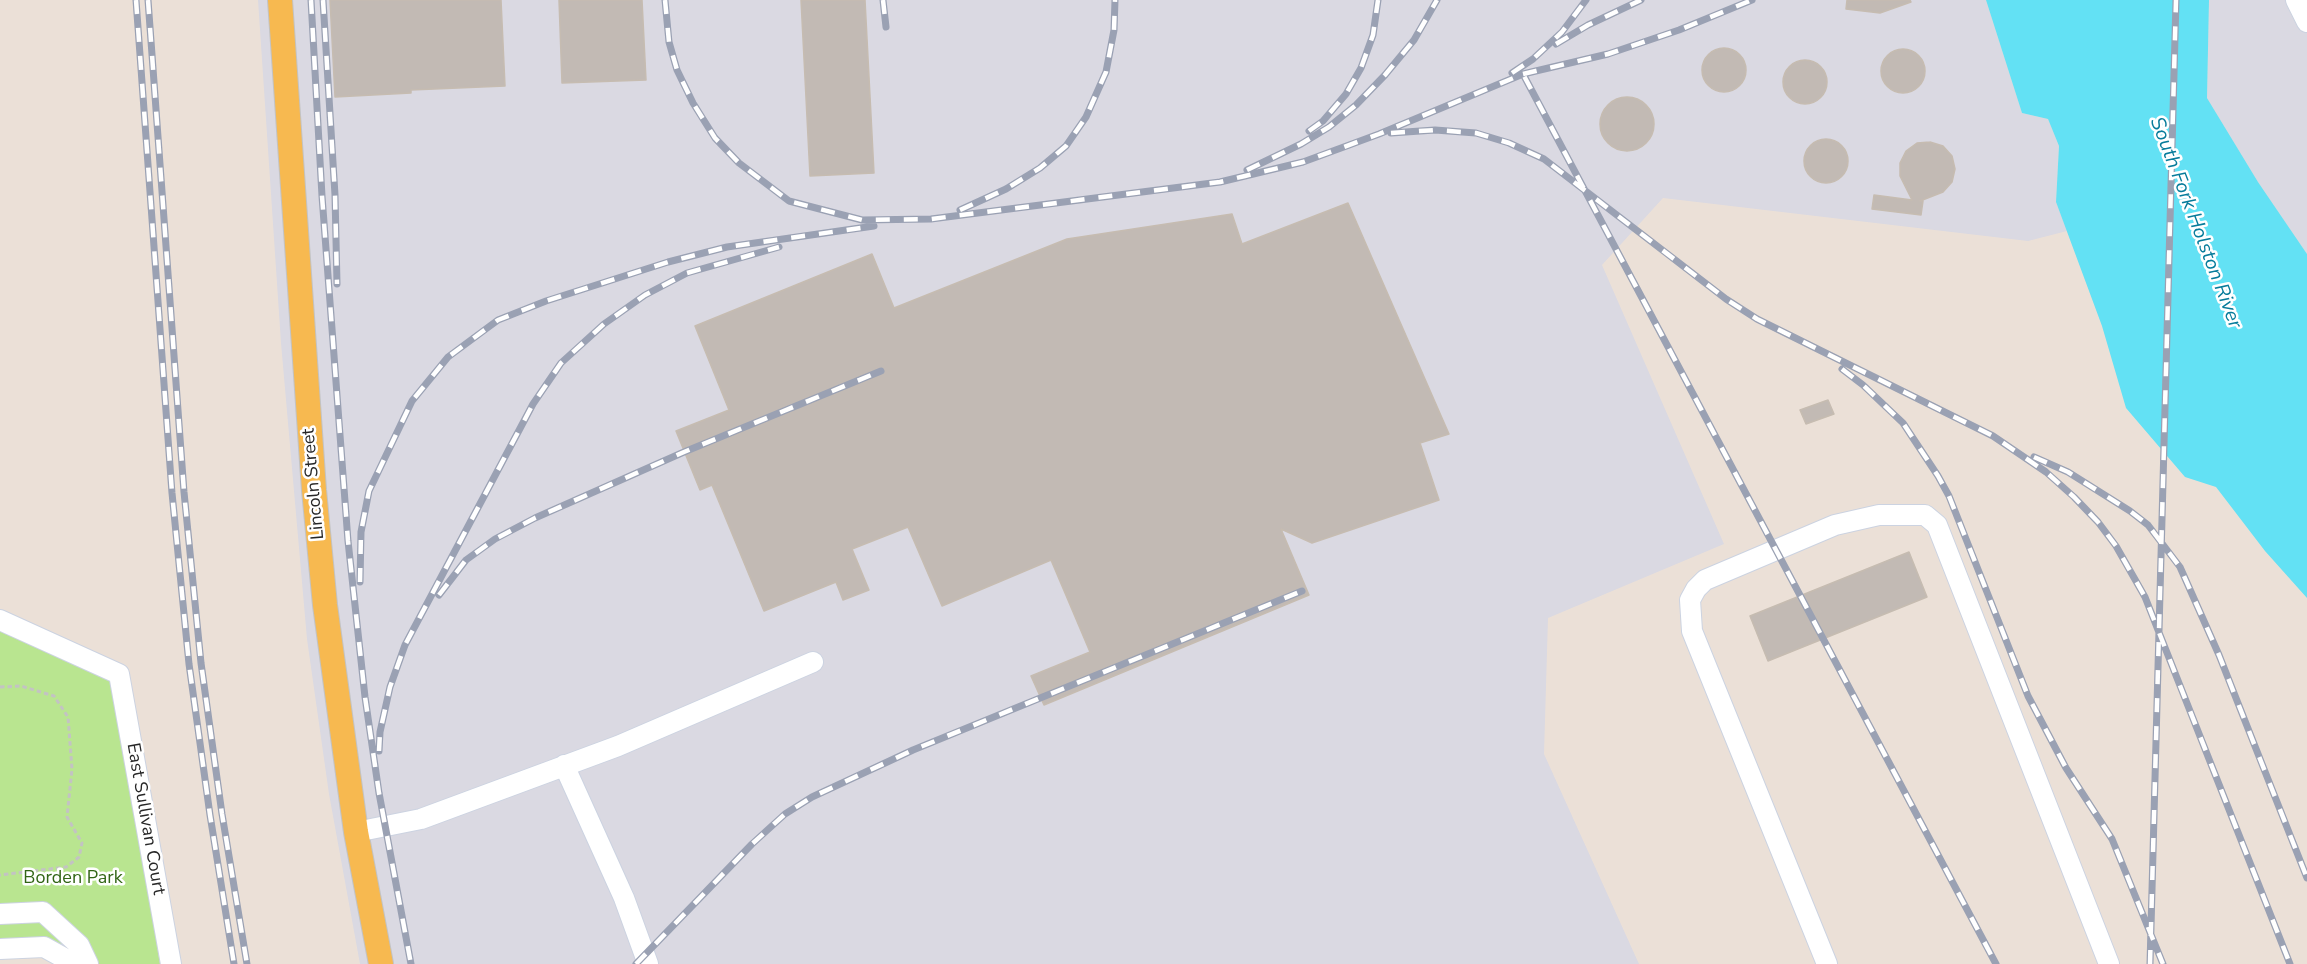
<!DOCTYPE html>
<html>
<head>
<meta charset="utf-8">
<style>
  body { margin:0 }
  canvas { display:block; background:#ebe0d7 }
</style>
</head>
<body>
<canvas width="2307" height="964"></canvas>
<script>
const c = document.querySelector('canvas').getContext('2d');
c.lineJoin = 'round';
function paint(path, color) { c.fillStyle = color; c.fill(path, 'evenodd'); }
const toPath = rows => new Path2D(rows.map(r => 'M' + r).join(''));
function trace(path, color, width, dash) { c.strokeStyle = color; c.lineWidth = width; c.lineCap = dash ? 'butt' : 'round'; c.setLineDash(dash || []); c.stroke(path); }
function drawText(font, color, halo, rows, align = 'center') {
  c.font = font + ' "Nunito Sans",sans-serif'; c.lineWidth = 5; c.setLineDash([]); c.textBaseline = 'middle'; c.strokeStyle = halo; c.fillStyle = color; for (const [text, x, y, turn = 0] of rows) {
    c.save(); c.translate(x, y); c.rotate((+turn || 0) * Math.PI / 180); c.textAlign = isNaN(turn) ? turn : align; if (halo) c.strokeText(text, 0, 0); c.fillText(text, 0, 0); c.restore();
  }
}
paint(toPath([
  [258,0,1986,0,2022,113,2048,119,2059,146,2056,202,2067,231,2028,241,1663,198,1602,265,1724,544,1548,618,1544,754,1639,964,360,964,329,794,307,639,281,343],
  [2209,0,2307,0,2307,254,2258,182,2207,98]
]), '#dad9e2');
paint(toPath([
  [0,622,112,671,160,964,72,964,44,947,0,949]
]), '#b9e590');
paint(toPath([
  [1986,0,2209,0,2207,98,2258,182,2307,254,2307,598,2265,551,2216,487,2185,477,2126,408,2102,326,2056,202,2059,146,2048,119,2022,113]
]), '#63e1f4');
const building = toPath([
  [330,0,501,0,505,86,411,90,411,93,335,97,330,0],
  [559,0,642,0,646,80,562,83,559,0],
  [801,0,865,0,874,173,810,176,801,0],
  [1847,0,1910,0,1911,2,1880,13,1846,9,1847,0],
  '1702 70a22 22 0 1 1 44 0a22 22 0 1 1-44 0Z',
  '1881 71a22 22 0 1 1 44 0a22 22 0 1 1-44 0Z',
  '1783 82a22 22 0 1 1 44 0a22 22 0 1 1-44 0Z',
  '1600 124a27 27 0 1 1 54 0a27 27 0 1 1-54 0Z',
  '1804 161a22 22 0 1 1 44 0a22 22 0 1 1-44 0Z',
  [1930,142,1943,146,1952,156,1955,169,1952,182,1943,192,1920,201,1923,201,1921,215,1872,209,1874,195,1912,200,1900,176,1900,163,1906,151,1917,143,1930,142],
  [1348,203,1449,434,1420,443,1439,500,1312,543,1281,529,1309,595,1044,705,1031,676,1090,652,1051,560,942,606,908,527,852,549,869,590,843,600,836,582,764,611,712,485,700,490,676,431,729,410,695,326,872,254,894,308,1067,239,1232,214,1242,244,1348,203],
  [1828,400,1834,414,1806,424,1800,410,1828,400],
  [1909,552,1927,597,1768,661,1750,616,1909,552]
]);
paint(building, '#c2bab4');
trace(building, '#c6bcb1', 1.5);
const minor = toPath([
  [2296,0,2307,22],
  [0,620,119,674,171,964],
  [564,765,624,898,648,964],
  [356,832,421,819,618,746,813,662],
  [0,914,43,912,79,945,88,964],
  [0,949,44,947,75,964],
  [1827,964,1692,631,1690,600,1696,589,1705,580,1835,525,1879,515,1925,515,1937,525,2109,964]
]);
const major = toPath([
  [280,0,314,490,325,605,356,832,381,964]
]);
trace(minor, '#ccd3e1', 22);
trace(major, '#c3c3c3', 26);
trace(toPath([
  [0,687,21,686,54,696,68,717,72,769,67,817,82,843,79,857,66,867,0,875]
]), '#c3c3c3', 3, [4.5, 3]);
trace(minor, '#fff', 20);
trace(major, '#f7b950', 24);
const rail = toPath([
  [136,0,172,493,189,664,210,815,234,964],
  [148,0,184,492,201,663,222,814,247,964],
  [311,0,322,196,348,541,365,697,379,793,411,964],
  [323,0,335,195,337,284],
  [665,0,669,42,677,70,693,103,715,138,739,163,789,201,862,220,931,219,1220,182,1245,176,1303,162,1379,134,1523,74,1996,964],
  [883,0,886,27],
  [1556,44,1588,25,1641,0],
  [1512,73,1533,59,1562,32,1586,0],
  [1523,74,1608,54,1679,30,1752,0],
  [1309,131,1323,121,1346,94,1361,68,1373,35,1378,0],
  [1391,133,1435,130,1476,133,1509,143,1544,159,1726,299,1757,319,1993,436,2046,472,2074,497,2098,522,2116,546,2145,597,2290,964],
  [1247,170,1301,144,1329,127,1356,105,1385,75,1414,40,1437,0],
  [960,210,1006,189,1040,168,1066,146,1086,117,1106,72,1114,30,1115,0],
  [1842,369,1863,385,1903,423,1938,476,1949,496,2028,696,2066,768,2112,839,2163,964],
  [2034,457,2068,472,2130,511,2148,525,2180,567,2219,655,2307,878],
  [360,582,361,532,369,491,412,401,448,357,498,320,546,301,668,262,727,247,874,226],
  [439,595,466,560,495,539,535,518,684,452,881,371],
  [379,751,380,732,390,687,405,645,533,404,561,363,604,324,645,295,687,273,779,247],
  [636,964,752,844,785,814,812,797,913,750,1302,591],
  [2150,964,2176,0]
]);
trace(rail, '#9aa1b3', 7);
trace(rail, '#fff', 4.5, [14]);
drawText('18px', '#272727', '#fff', [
  ["Lincoln Street",314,484,-95],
  ["East Sullivan Court",145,819,80]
]);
drawText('18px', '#316515', '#fff', [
  ["Borden Park",73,879]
]);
drawText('italic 20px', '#077c9b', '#fff', [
  ["South Fork Holston River",2195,223,69]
]);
</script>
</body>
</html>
